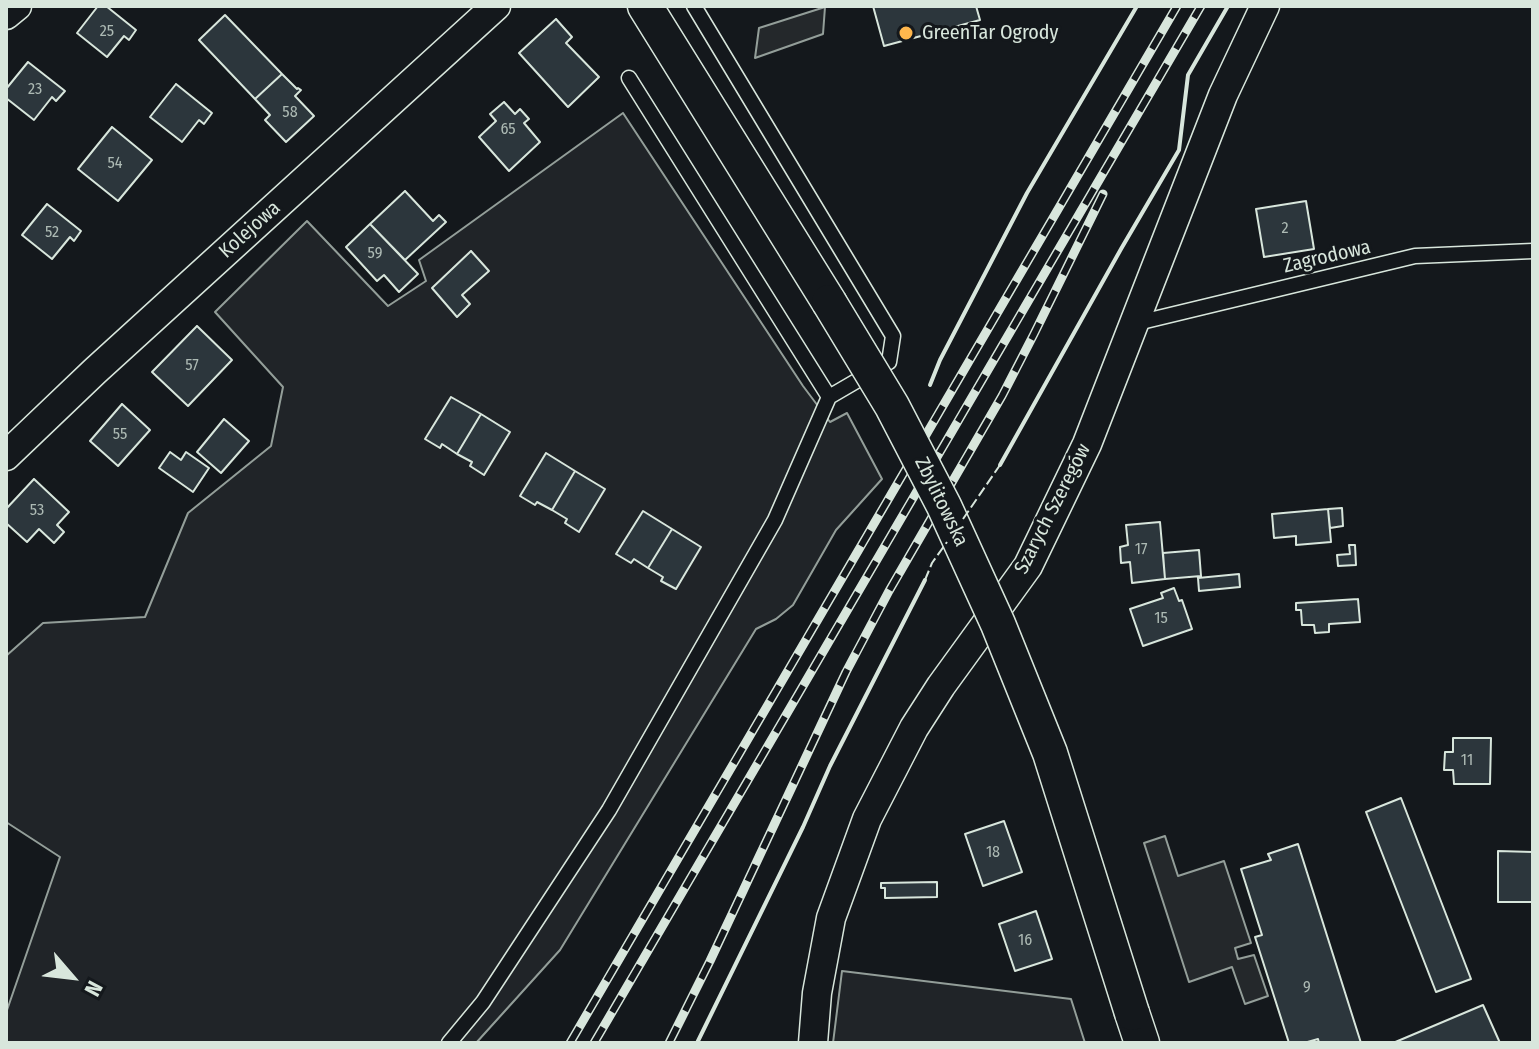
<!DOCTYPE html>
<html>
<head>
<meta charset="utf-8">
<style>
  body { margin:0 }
  #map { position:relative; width:1539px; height:1049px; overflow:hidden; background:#14181c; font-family:"Fira Sans Condensed",sans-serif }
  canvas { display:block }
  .frame { position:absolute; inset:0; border:8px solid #d8e6dc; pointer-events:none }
  .north { position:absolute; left:32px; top:937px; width:80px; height:80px; -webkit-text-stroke:6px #14181c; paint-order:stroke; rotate:118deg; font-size:22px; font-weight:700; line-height:32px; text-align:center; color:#d8e6dc }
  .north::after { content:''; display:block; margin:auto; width:28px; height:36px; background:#d8e6dc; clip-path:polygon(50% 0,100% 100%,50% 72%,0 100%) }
</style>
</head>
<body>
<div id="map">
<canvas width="1539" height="1049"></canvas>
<div class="frame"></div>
<div class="north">N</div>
</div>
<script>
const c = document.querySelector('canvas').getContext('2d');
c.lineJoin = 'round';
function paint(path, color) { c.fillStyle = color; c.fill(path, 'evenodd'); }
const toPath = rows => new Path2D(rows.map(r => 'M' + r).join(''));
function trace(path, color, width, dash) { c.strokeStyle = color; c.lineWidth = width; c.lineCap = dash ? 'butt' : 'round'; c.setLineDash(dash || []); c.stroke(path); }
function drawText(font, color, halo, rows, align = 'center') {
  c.font = font + ' "Fira Sans Condensed",sans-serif'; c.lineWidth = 6; c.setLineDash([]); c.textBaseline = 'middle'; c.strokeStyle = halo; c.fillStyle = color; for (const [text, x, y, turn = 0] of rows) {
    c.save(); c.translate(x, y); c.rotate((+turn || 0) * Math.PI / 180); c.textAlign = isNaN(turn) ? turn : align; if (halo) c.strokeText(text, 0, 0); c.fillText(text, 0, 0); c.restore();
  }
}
const green = toPath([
  [623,113,803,386,830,422,847,413,882,479,836,530,793,605,776,619,756,629,560,950,476,1043,6,1043,6,1013,60,857,6,822,6,656,43,623,145,617,188,513,271,446,283,387,215,312,307,221,388,306,426,281,419,260,623,113],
  [842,971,1071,999,1085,1043,833,1043,842,971]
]);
paint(green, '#202428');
trace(green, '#939e99', 2);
const parking = toPath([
  [825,7,823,34,755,58,759,28,825,7],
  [1165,836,1178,876,1224,861,1251,943,1235,948,1238,959,1254,955,1268,996,1245,1004,1232,967,1189,982,1144,843,1165,836]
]);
paint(parking, '#24282b');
trace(parking, '#939e99', 2);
const building = toPath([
  [98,6,106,6,136,30,129,40,124,36,107,57,77,33,98,6],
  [873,6,976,6,980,20,884,46,873,6],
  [225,15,282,74,255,99,199,40,225,15],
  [556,19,572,37,566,43,599,77,568,107,519,53,556,19],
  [28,62,65,91,56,101,52,97,34,120,6,98,6,89,28,62],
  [282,74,297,89,298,88,301,90,295,96,314,116,286,142,265,120,270,115,255,99,282,74],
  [176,84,212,113,204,124,199,120,182,142,150,117,176,84],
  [504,102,515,114,520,109,529,119,524,123,540,142,509,171,479,137,496,121,490,114,504,102],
  [112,127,152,160,118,201,78,169,112,127],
  [405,191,433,221,439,215,446,222,405,260,370,224,405,191],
  [1306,201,1314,249,1264,257,1256,209,1306,201],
  [47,204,81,231,74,241,70,237,52,259,22,235,47,204],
  [370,224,418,274,399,292,384,275,377,281,346,247,370,224],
  [471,251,489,271,462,295,470,304,457,317,432,288,471,251],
  [197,326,232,360,188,406,152,372,197,326],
  [451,397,481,414,457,454,442,444,440,448,425,439,451,397],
  [122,404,150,430,118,466,90,441,122,404],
  [481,414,510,432,484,475,470,466,472,462,457,454,481,414],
  [224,419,249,441,221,473,197,452,224,419],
  [170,452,181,460,186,452,209,468,193,492,159,468,170,452],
  [546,453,575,471,552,510,537,502,535,505,520,496,546,453],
  [575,471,605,489,579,532,565,523,567,519,552,510,575,471],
  [34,479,69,512,57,525,64,532,54,543,39,529,27,542,6,523,6,509,34,479],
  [1342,508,1343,526,1330,528,1328,509,1342,508],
  [1328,509,1331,542,1296,545,1296,536,1274,538,1272,514,1328,509],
  [643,511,672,529,648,568,634,559,631,563,616,554,643,511],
  [1160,522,1165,579,1132,583,1130,562,1121,563,1120,547,1128,545,1126,525,1160,522],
  [672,529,701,547,676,589,661,581,663,577,648,568,672,529],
  [1349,545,1355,545,1356,565,1338,566,1337,555,1350,554,1349,545],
  [1199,550,1201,576,1165,579,1163,553,1199,550],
  [1239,574,1240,587,1199,591,1198,578,1239,574],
  [1174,588,1179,601,1182,600,1192,629,1143,646,1130,609,1163,598,1161,593,1174,588],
  [1358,599,1360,622,1329,624,1329,632,1315,633,1314,625,1302,625,1301,610,1296,610,1296,603,1358,599],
  [1453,738,1491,738,1490,784,1454,784,1453,770,1444,770,1445,752,1453,752,1453,738],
  [1401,798,1471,979,1436,992,1366,812,1401,798],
  [1004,821,1022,872,983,886,965,834,1004,821],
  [1298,844,1361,1043,1319,1043,1318,1039,1304,1043,1289,1043,1255,937,1262,935,1241,869,1271,860,1268,854,1298,844],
  [1498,851,1533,852,1533,902,1498,902,1498,851],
  [937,882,937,897,885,898,885,888,881,888,881,883,937,882],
  [1036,911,1052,959,1015,971,999,924,1036,911],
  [1483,1005,1500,1043,1393,1043,1483,1005]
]);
paint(building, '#2c363c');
trace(building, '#d8e6dc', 2);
const service = toPath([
  [629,78,829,397,889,362,893,336,694,6],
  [1133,324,1415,256,1533,251],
  [449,1043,483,1002,609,810,775,520,829,397]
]);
const minor = toPath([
  [6,15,17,6],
  [6,456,95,371,496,6],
  [813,1043,817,993,831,918,867,819,914,728,941,686,1028,566,1087,444,1223,95,1265,6]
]);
const tertiary = toPath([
  [645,6,829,302],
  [1132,1013,1142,1043]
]);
trace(service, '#d8e6dc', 17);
trace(minor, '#d8e6dc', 31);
trace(tertiary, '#d8e6dc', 37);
trace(service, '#14181c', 14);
trace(minor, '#14181c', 28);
trace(tertiary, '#14181c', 34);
const rail = toPath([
  [570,1043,1177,6],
  [594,1043,1201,6],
  [669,1043,710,961,846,672,889,591,1002,396,1034,334,1103,194]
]);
trace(rail, '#d8e6dc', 9);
trace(rail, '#14181c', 6, [18]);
const tertiaryBridge = toPath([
  [829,302,892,406,944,506,998,624,1050,753,1132,1013]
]);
trace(tertiaryBridge, '#d8e6dc', 37, []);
trace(tertiaryBridge, '#14181c', 34);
trace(toPath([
  [963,519,1000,465],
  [925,580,932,563,947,542]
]), '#d8e6dc', 2, [10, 4]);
trace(toPath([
  [930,385,940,360,1027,193,1137,6],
  [1000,465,1121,249,1179,150,1188,75,1228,6],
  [697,1043,803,827,830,766,925,580]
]), '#d8e6dc', 4);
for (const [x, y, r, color] of [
  [906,33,8,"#ffb74d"]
]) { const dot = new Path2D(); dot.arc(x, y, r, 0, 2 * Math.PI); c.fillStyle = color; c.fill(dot); trace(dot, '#14181c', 3); }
drawText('16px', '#adbab4', null, [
  ["25",107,32],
  ["23",35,90],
  ["58",290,113],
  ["65",508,130],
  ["54",115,164],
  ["2",1285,229],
  ["52",52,233],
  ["59",375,254],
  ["57",192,366],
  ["55",120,435],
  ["53",37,511],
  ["17",1141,550],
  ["15",1161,619],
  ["11",1467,761],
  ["18",993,853],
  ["16",1025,941],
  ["9",1307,988]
]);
drawText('20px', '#d8e6dc', '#14181c', [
  ["GreenTar Ogrody",922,33]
], 'left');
drawText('20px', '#d8e6dc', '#14181c', [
  ["Kolejowa",250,230,-42],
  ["Zagrodowa",1327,257,-13],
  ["Zbylitowska",941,502,64],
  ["Szarych Szeregów",1053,509,-63]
]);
</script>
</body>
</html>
